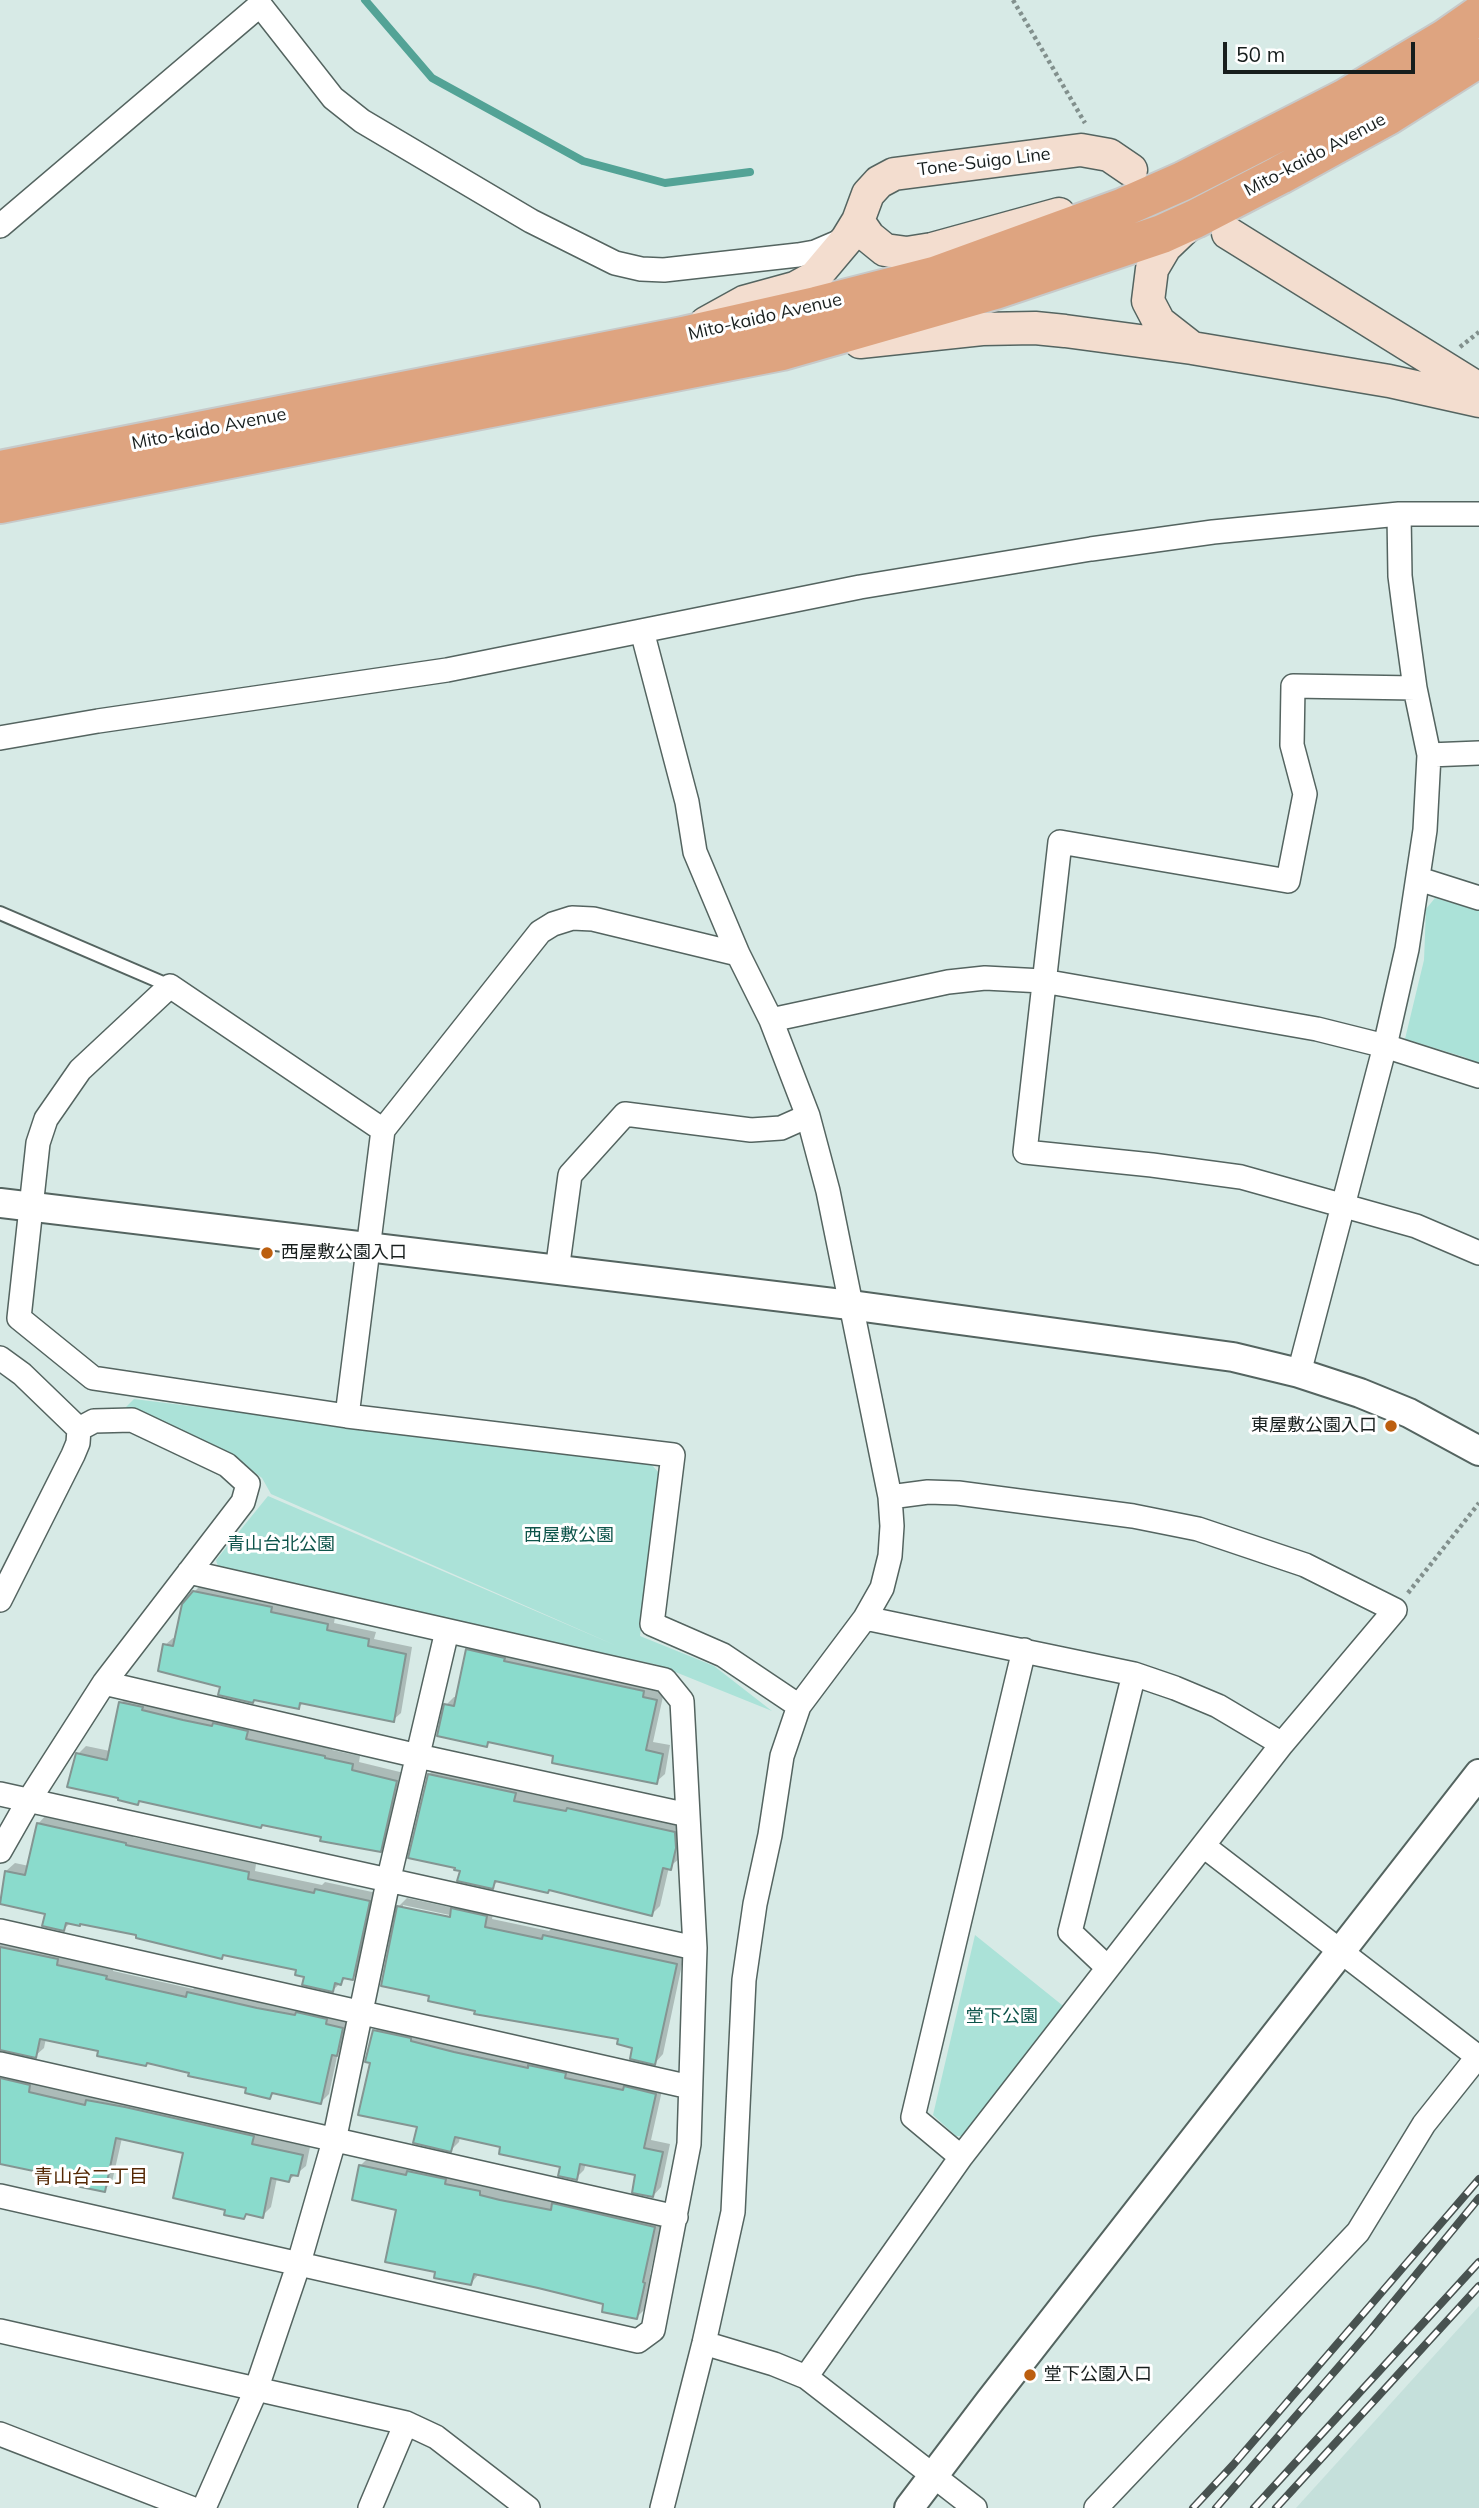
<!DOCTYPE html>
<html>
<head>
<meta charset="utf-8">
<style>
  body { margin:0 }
  #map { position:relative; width:1479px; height:2508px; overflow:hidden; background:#d7eae6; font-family:Mulish,sans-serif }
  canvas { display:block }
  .scale { position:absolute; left:1223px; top:42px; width:192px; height:32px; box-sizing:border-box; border:4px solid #171e1d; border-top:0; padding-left:9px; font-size:21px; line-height:24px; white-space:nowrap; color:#171e1d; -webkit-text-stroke:5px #fff; paint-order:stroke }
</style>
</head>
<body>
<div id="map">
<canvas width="1479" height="2508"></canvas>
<div class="scale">50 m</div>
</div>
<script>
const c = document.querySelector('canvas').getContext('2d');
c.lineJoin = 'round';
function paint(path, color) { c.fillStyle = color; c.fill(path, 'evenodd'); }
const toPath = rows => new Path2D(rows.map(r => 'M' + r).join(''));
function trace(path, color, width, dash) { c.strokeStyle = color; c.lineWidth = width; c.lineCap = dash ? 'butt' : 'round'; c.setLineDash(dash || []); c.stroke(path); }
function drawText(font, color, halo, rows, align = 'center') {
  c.font = font + ' Mulish,"Noto Sans JP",sans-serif'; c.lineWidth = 6; c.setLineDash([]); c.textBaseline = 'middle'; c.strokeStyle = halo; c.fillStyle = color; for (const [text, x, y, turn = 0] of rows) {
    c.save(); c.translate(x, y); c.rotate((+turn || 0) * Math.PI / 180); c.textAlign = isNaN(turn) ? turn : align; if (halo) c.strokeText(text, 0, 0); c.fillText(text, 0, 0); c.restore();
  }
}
paint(toPath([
  [1479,2306,1479,2508,1296,2508]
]), '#c5e0db');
paint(toPath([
  [1435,898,1479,911,1479,1064,1464,1057,1405,1039,1424,960,1426,909],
  [134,1399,651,1464,660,1474,640,1636,714,1666,772,1711,658,1665,220,1573,216,1560,268,1496,617,1646,271,1494,262,1478,237,1459,126,1407],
  [975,1935,1067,2009,965,2136,956,2136,933,2115]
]), '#abe2d8');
paint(toPath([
  [202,1584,278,1600,277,1604,335,1617,334,1623,376,1632,374,1639,412,1647,401,1713,393,1720,304,1702,299,1707,256,1698,253,1701,222,1685,165,1645,173,1638,176,1638,194,1592],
  [476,1642,651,1683,650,1689,664,1692,653,1742,670,1745,665,1774,656,1782,491,1741,487,1745,446,1705,454,1697,458,1697,468,1650],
  [129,1695,254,1723,253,1731,332,1748,332,1750,360,1756,359,1762,404,1773,388,1842,380,1850,140,1800,137,1803,78,1754,86,1746,110,1751,121,1703],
  [438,1766,523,1785,522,1792,574,1803,577,1800,683,1823,679,1859,669,1867,660,1906,652,1914,604,1901,499,1880,492,1887,462,1870,429,1774],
  [46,1815,133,1835,133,1837,256,1864,255,1871,322,1885,325,1882,377,1893,361,1970,353,1978,347,1977,333,1990,298,1969,226,1954,222,1957,138,1934,71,1922,64,1929,47,1913,0,1902,6,1871,15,1863,29,1866,38,1824],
  [407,1898,454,1908,461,1901,494,1908,492,1919,549,1931,553,1927,684,1955,663,2054,655,2063,620,2038,477,2010,431,1995,399,1906],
  [403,1905,459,1917,458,1920,403,1909],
  [0,1937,114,1968,113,1971,193,1989,197,1985,351,2020,345,2045,338,2052,329,2094,321,2102,275,2092,270,2097,248,2086,46,2038,44,2048,35,2056,0,2049],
  [383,2022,663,2086,651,2140,670,2144,661,2187,653,2196,637,2174,586,2163,584,2170,576,2178,562,2165,502,2145,460,2137,459,2142,451,2150,372,2062,375,2031],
  [0,2067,37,2077,37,2084,92,2096,96,2092,261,2128,259,2136,310,2147,306,2166,289,2180,277,2178,271,2207,262,2216,249,2212,244,2217,228,2208,185,2151,122,2138,112,2182,104,2190,69,2177,0,2162],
  [369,2157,488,2183,487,2187,556,2202,562,2196,662,2219,650,2275,653,2275,645,2309,637,2317,606,2303,479,2274,471,2283,437,2271,399,2208,361,2165]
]), '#0003');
trace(toPath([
  [365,0,432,78,583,161,665,183,750,172]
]), '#53a396', 8);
const building = toPath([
  [193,1591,272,1607,271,1612,328,1624,327,1630,369,1639,368,1646,406,1654,394,1722,300,1703,299,1709,254,1700,253,1703,218,1695,220,1687,158,1671,163,1644,173,1646,182,1604,193,1591],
  [466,1649,505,1658,504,1661,644,1691,643,1697,657,1700,646,1750,663,1754,657,1784,552,1763,553,1756,488,1742,487,1747,437,1736,444,1704,454,1706,466,1649],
  [119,1702,143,1707,142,1710,183,1720,212,1726,213,1723,248,1731,246,1739,325,1756,325,1758,353,1764,352,1770,397,1781,381,1852,320,1841,321,1837,262,1825,261,1828,139,1801,138,1805,118,1800,118,1798,67,1787,76,1753,107,1760,119,1702],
  [428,1774,516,1793,514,1801,566,1811,567,1808,675,1832,676,1848,671,1870,663,1868,652,1916,549,1890,548,1893,495,1881,493,1889,457,1881,460,1871,454,1870,455,1868,408,1858,428,1774],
  [37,1823,126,1843,126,1845,249,1872,248,1879,314,1893,315,1889,370,1901,353,1980,343,1978,341,1985,335,1983,333,1992,302,1985,304,1977,295,1975,296,1970,223,1955,222,1959,136,1938,136,1935,80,1924,80,1926,66,1923,64,1931,42,1926,45,1914,0,1904,5,1871,25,1875,37,1823],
  [397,1906,450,1917,451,1908,487,1916,485,1927,542,1939,543,1935,677,1964,655,2065,630,2059,632,2048,617,2044,618,2039,474,2014,475,2011,428,2001,429,1996,381,1986,397,1906],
  [0,1947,58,1959,57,1965,107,1976,106,1979,186,1997,187,1992,257,2008,295,2015,296,2012,327,2019,326,2024,343,2028,337,2056,332,2055,321,2104,272,2093,270,2099,245,2093,246,2088,188,2076,189,2073,147,2063,146,2066,97,2056,98,2051,40,2039,36,2058,0,2050,0,1947],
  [373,2030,411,2038,411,2041,454,2052,528,2068,528,2065,566,2073,565,2078,623,2090,624,2086,656,2094,644,2148,663,2152,653,2197,632,2193,635,2175,580,2164,577,2180,558,2176,560,2167,499,2154,500,2147,455,2137,451,2152,413,2143,417,2127,358,2115,370,2063,365,2062,373,2030],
  [0,2078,30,2085,29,2092,85,2105,86,2100,125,2107,254,2136,252,2144,303,2155,298,2176,291,2175,289,2182,271,2178,263,2218,246,2214,244,2219,224,2215,225,2210,173,2198,183,2153,116,2138,105,2192,66,2184,67,2178,0,2164,0,2078],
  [359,2165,406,2175,407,2171,446,2179,445,2184,480,2191,480,2195,500,2200,551,2210,552,2203,655,2227,643,2282,645,2283,637,2319,602,2312,603,2304,538,2288,474,2274,471,2285,434,2278,435,2272,385,2262,396,2210,352,2200,359,2165]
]);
paint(building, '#8adbcc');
trace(building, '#849592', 2);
const service = toPath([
  [0,913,170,986]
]);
const minor = toPath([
  [0,226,260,5,333,98,362,121,531,221,615,263,641,269,664,270,798,255,815,252,843,240],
  [642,631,687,802,695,852,738,954,771,1020,808,1116,828,1191,890,1497,892,1526,890,1556,882,1588,865,1618,799,1706,782,1756,770,1835,755,1904,744,1980,733,2212,704,2343,662,2508],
  [1415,688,1293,686,1292,745,1305,794,1288,881,1060,842,1025,1152,1152,1165,1241,1177,1416,1226,1479,1253],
  [0,738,98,721,447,670,860,587,1091,549,1213,532,1399,514,1479,514],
  [1429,755,1479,753],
  [1419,879,1479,898],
  [771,1020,948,982,985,978,1043,981,1317,1029,1385,1046,1479,1076],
  [383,1130,170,986,80,1070,46,1119,38,1143,19,1318,93,1378,347,1416,673,1455,652,1624,723,1655,799,1706],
  [557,1271,570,1175,625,1114,751,1130,781,1128,808,1116],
  [0,1358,22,1374,79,1429,78,1443,73,1455,0,1600],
  [1299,1373,1385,1046,1407,949,1425,830,1429,755,1415,688,1405,615,1400,576,1399,514],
  [347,1416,383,1130,540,932,553,924,572,918,593,919,738,954],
  [865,1618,1134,1674,1175,1688,1218,1706,1282,1744],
  [104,1683,418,1756,688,1815],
  [0,1794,695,1948],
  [1205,1847,1478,2057],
  [0,1851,29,1800,104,1683,243,1502,248,1484,227,1465,132,1420,94,1421,79,1429],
  [0,1931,690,2087],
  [1107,1967,1070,1932,1134,1674],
  [0,2064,676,2217],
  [961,2157,913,2117,1024,1650],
  [0,2196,638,2341,653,2330,689,2144,695,1948,682,1701,665,1680,189,1572],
  [0,2331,406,2423,436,2437,528,2508],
  [704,2343,774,2364,806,2377,975,2508],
  [806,2377,961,2157,1282,1744,1395,1610,1305,1565,1198,1529,1133,1516,958,1493,928,1492,890,1497],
  [0,2434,191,2508],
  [204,2508,256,2390,298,2266,334,2141,388,1882,447,1631],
  [370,2508,406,2423],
  [1096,2508,1358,2232,1424,2124,1479,2055]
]);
const tertiary = toPath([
  [0,1203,850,1305,1233,1357,1299,1373,1360,1393,1409,1413,1479,1451],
  [909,2508,990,2401,1479,1774]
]);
const secondary = toPath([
  [858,221,869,237,885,250,907,253,932,249,1059,214],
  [1188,225,1165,247,1152,269,1148,301,1159,322,1191,347],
  [1228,233,1479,389],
  [706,323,744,302,795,288,815,277,847,239,858,221,868,194,879,182,894,174,1081,150,1109,155,1131,170],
  [860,342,982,329,1035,328,1065,331,1192,348,1389,381,1479,401]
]);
const trunk = toPath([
  [0,470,683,336,816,306,934,276,1124,207,1183,181,1344,99,1446,38,1479,15],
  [0,504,782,351,995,290,1162,234,1195,219,1280,175,1389,115,1479,58]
]);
trace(service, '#546460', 16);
trace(minor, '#546460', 26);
trace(tertiary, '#546460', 32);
trace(secondary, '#546460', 35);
trace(trunk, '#c7c9c9', 42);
trace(toPath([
  [1013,0,1085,123],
  [1460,347,1479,332],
  [1408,1593,1479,1503]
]), '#82908d', 4.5, [3.5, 3.5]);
trace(service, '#fff', 12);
trace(minor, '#fff', 23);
trace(tertiary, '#fff', 28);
trace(secondary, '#f3ddcf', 32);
trace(trunk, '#dea480', 38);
const rail = toPath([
  [1193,2508,1233,2465,1479,2179],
  [1216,2508,1368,2333,1479,2198],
  [1254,2508,1479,2262],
  [1276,2508,1479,2286]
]);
trace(rail, '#485250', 8);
trace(rail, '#fff', 5, [16]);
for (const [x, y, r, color] of [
  [267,1253,7,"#bc5f0f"],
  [1391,1426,7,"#bc5f0f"],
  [1030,2375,7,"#bc5f0f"]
]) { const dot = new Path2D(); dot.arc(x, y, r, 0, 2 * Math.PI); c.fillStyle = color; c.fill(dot); trace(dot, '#fff', 2.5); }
drawText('18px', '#171e1d', '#fff', [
  ["Mito-kaido Avenue",1315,155,-28],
  ["Tone-Suigo Line",984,162,-7],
  ["Mito-kaido Avenue",765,317,-13],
  ["Mito-kaido Avenue",209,429,-11]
]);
drawText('18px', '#171e1d', '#fff', [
  ["西屋敷公園入口",281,1253],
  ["東屋敷公園入口",1377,1426,"right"],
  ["堂下公園入口",1044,2375]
], 'left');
drawText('18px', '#0d544a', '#fff', [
  ["西屋敷公園",569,1536],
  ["青山台北公園",281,1545],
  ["堂下公園",1002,2017]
]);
drawText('19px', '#552804', '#fff', [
  ["青山台二丁目",91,2177]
]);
</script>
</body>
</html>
